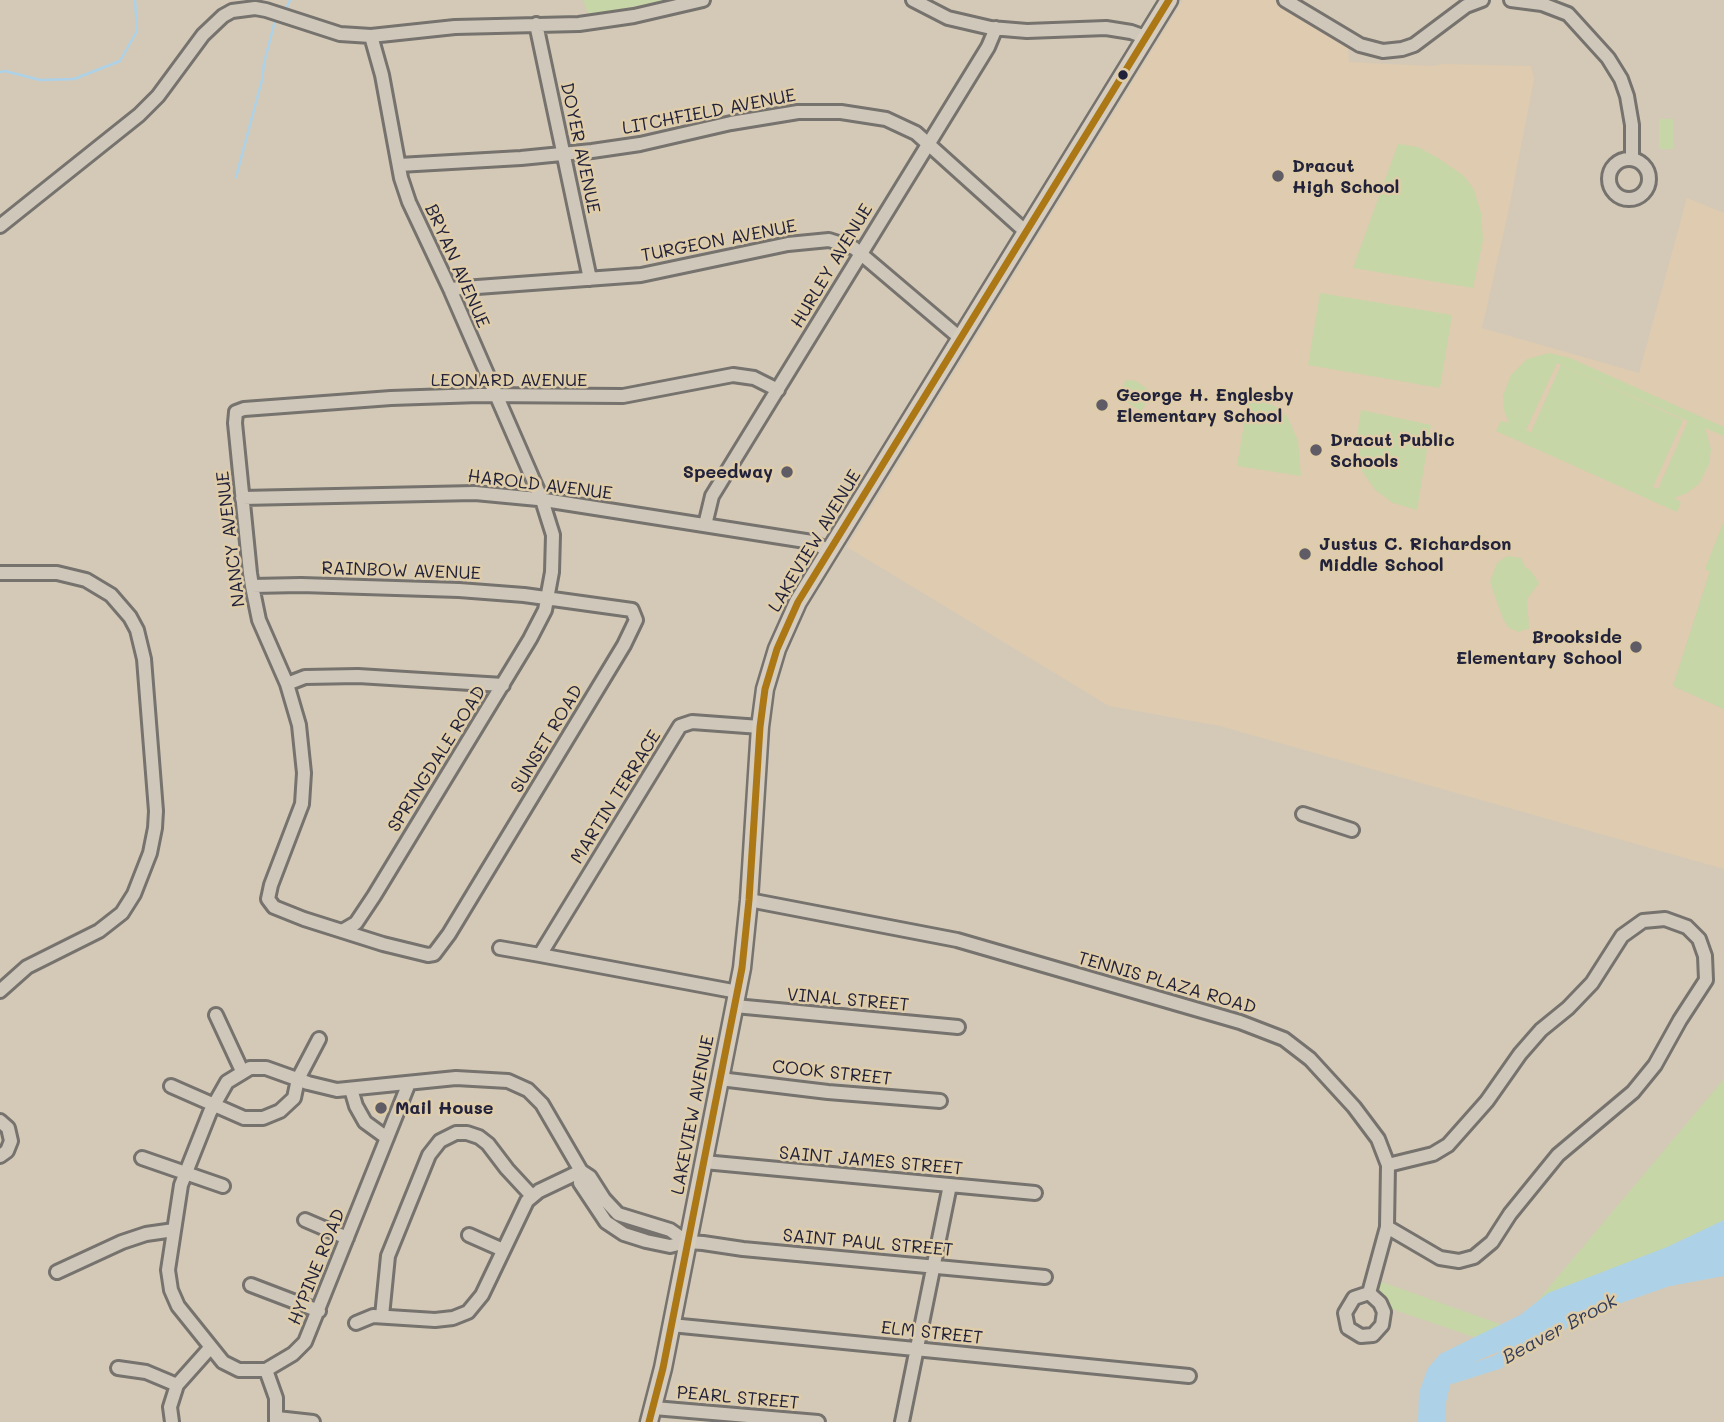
<!DOCTYPE html>
<html>
<head>
<meta charset="utf-8">
<style>
  body { margin:0 }
  canvas { display:block; background:#d3c9b6 }
</style>
</head>
<body>
<canvas width="1724" height="1422"></canvas>
<script>
const c = document.querySelector('canvas').getContext('2d');
c.lineJoin = 'round';
function paint(path, color) { c.fillStyle = color; c.fill(path, 'evenodd'); }
const toPath = rows => new Path2D(rows.map(r => 'M' + r).join(''));
function trace(path, color, width, dash) { c.strokeStyle = color; c.lineWidth = width; c.lineCap = dash ? 'butt' : 'round'; c.setLineDash(dash || []); c.stroke(path); }
function drawText(font, color, halo, rows, align = 'center') {
  c.font = font + ' Mali,sans-serif'; c.lineWidth = 5; c.setLineDash([]); c.textBaseline = 'middle'; c.strokeStyle = halo; c.fillStyle = color; for (const [text, x, y, turn = 0] of rows) {
    c.save(); c.translate(x, y); c.rotate((+turn || 0) * Math.PI / 180); c.textAlign = isNaN(turn) ? turn : align; if (halo) c.strokeText(text, 0, 0); c.fillText(text, 0, 0); c.restore();
  }
}
paint(toPath([
  [1183,0,1274,0,1348,47,1349,62,1433,66,1442,64,1531,66,1534,79,1508,213,1482,328,1639,373,1687,198,1724,213,1724,527,1673,686,1724,709,1724,869,1220,726,1109,706,847,547]
]), '#dfcbb0');
paint(toPath([
  [583,0,669,0,593,14,588,13],
  [1659,119,1673,119,1673,149,1659,149],
  [1398,144,1418,147,1438,158,1464,176,1474,190,1481,213,1483,240,1473,288,1353,268],
  [1320,293,1452,315,1440,388,1308,365],
  [1549,353,1570,358,1724,427,1724,436,1705,428,1711,449,1709,464,1699,484,1687,493,1674,498,1681,502,1677,512,1496,431,1501,421,1509,423,1504,410,1503,396,1511,375,1527,359],
  [1557,363,1688,421,1658,489,1526,430],
  [1561,365,1683,420,1653,487,1531,432],
  [1126,380,1136,381,1153,393,1141,411,1117,396],
  [1248,400,1263,402,1275,406,1287,416,1298,441,1301,476,1237,466],
  [1361,410,1431,425,1417,510,1393,503,1375,490,1362,471,1357,436],
  [1724,521,1724,709,1673,686,1710,571,1705,569],
  [1507,556,1521,558,1525,567,1531,571,1539,583,1527,599,1529,628,1519,632,1509,628,1503,619,1490,582,1497,563],
  [1724,1079,1724,1252,1627,1278,1506,1348,1389,1308,1388,1302,1380,1290,1379,1281,1514,1329]
]), '#c6d6a6');
paint(toPath([
  [1724,1220,1724,1272,1716,1274,1658,1276,1622,1290,1565,1324,1474,1362,1459,1372,1450,1385,1446,1403,1446,1422,1418,1422,1419,1392,1428,1368,1440,1354,1520,1315,1548,1293,1667,1247]
]), '#add2e8');
trace(toPath([
  [287,7,290,0],
  [0,72,5,71,40,80,74,79,120,61,137,31,135,0],
  [236,177,262,80,264,63,275,21]
]), '#add2e8', 2.5);
trace(toPath([
  [1441,1380,1498,1362,1509,1353,1525,1348,1549,1333,1564,1321,1600,1303,1669,1279,1724,1269]
]), '#add2e8', 14);
const minor = toPath([
  [913,0,948,18,991,28,1027,31,1106,28,1131,32,1145,37],
  [1285,0,1360,45,1383,51,1402,49,1414,45,1466,6,1482,0],
  [1511,0,1542,4,1568,14,1608,58,1621,79,1627,96,1632,125,1632,158],
  [536,24,590,279],
  '1609 179a20 20 0 1 1 40 0a20 20 0 1 1-40 0Z',
  [399,165,521,158,592,151,640,144,731,123,798,112,841,112,886,119,916,133,1026,232],
  [0,226,139,115,158,96,203,35,223,16,232,11,255,8,266,10,340,34,371,36,455,27,579,24,634,16,703,0],
  [450,289,641,275,788,244,829,240,854,248,960,338],
  [242,498,475,493,538,499,761,534,812,542,829,551],
  [705,525,712,496,988,47,996,28],
  [0,573,57,573,86,580,111,595,130,617,137,630,144,659,156,811,155,828,150,853,134,894,122,913,99,931,27,967,0,991],
  [252,586,301,585,459,590,524,595,632,610,636,620,624,645,449,934,434,954,428,955,383,944,304,919,274,907,268,899,271,885,302,804,304,773,299,725,287,684,259,620,252,586,250,573,235,423,236,412,244,409,391,398,479,395,623,396,733,375,754,378,778,390],
  [287,684,305,677,358,676,503,685],
  [1303,814,1352,830],
  [749,900,957,940,1240,1022,1284,1039,1310,1059,1354,1107,1378,1139,1388,1165,1387,1227,1369,1293,1380,1303,1384,1312,1382,1325,1373,1335,1361,1336,1348,1328,1345,1313,1354,1298,1369,1293],
  [344,930,356,923,374,896,530,639,545,610,552,572,553,535,542,500,450,289,409,202,401,178,382,75,371,36],
  [500,948,540,955],
  [738,992,540,955,680,726,692,722,760,727],
  [735,1006,958,1027],
  [216,1015,242,1071],
  [720,1079,828,1092,940,1101],
  [409,1083,305,1342,293,1354,266,1370,239,1370,223,1362,178,1306,171,1290,168,1270,181,1185,210,1112,227,1082,250,1068,266,1068,308,1083,337,1090,456,1078,508,1081,528,1090,542,1104,581,1171,590,1177,604,1199,618,1214,670,1230,687,1242],
  [171,1086,244,1118,263,1118,280,1111,294,1098,298,1079,319,1039],
  [351,1089,356,1106,365,1122,387,1138],
  [0,1121,8,1128,11,1141,7,1151,0,1156],
  [142,1158,223,1186],
  [704,1162,1035,1193],
  [581,1171,580,1183,606,1222,624,1234,646,1241,670,1246,687,1242,703,1243,743,1249,1045,1277],
  [305,1220,347,1238],
  [1387,1227,1440,1258,1459,1261,1474,1257,1492,1242,1510,1214,1558,1155,1633,1092,1655,1065,1680,1020,1706,980,1705,956,1699,939,1687,927,1665,919,1643,921,1622,936,1592,983,1568,1008,1541,1030,1520,1054,1487,1101,1448,1145,1433,1154,1388,1165],
  [469,1235,503,1250],
  [57,1272,122,1242,146,1234,174,1230],
  [251,1285,319,1311],
  [382,1316,388,1256,429,1155,440,1141,456,1133,467,1133,479,1137,488,1144,507,1169,532,1196],
  [356,1323,373,1316,435,1320,453,1318,468,1312,482,1295,527,1201,539,1191,581,1171],
  [671,1325,1189,1376],
  [118,1368,146,1372,177,1385],
  [266,1370,276,1398,276,1422],
  [654,1408,818,1422],
  [277,1418,313,1422],
  [172,1422,170,1407,177,1385,210,1348],
  [902,1422,950,1185]
]);
const major = toPath([
  [649,1422,663,1368,742,968,749,900,760,727,765,689,777,649,798,602,1169,0]
]);
trace(minor, '#76726e', 18);
trace(major, '#76726e', 21);
trace(minor, '#cfc7ba', 12);
trace(major, '#d5ccbd', 16);
trace(toPath([
  [649,1422,663,1368,742,968,749,900,760,727,765,689,777,649,798,602,1169,0]
]), '#ac7815', 7);
for (const [x, y, r, color] of [
  [1123,75,6,"#22223b"],
  [1278,176,7,"#605c66"],
  [1102,405,7,"#605c66"],
  [1316,450,7,"#605c66"],
  [787,472,7,"#605c66"],
  [1305,554,7,"#605c66"],
  [1636,647,7,"#605c66"],
  [381,1108,7,"#605c66"]
]) { const dot = new Path2D(); dot.arc(x, y, r, 0, 2 * Math.PI); c.fillStyle = color; c.fill(dot); trace(dot, '#dfcdaa', 2.5); }
drawText('18px', '#22223b', '#dfcdaa', [
  ["LITCHFIELD AVENUE",709,112,-11],
  ["DOYER AVENUE",580,148,78],
  ["TURGEON AVENUE",719,241,-11],
  ["BRYAN AVENUE",457,266,66],
  ["HURLEY AVENUE",832,266,-59],
  ["LEONARD AVENUE",509,380],
  ["HAROLD AVENUE",540,485,7],
  ["NANCY AVENUE",231,539,-97],
  ["LAKEVIEW AVENUE",815,541,-59],
  ["RAINBOW AVENUE",401,571,2],
  ["SUNSET ROAD",547,739,-59],
  ["SPRINGDALE ROAD",437,759,-58],
  ["MARTIN TERRACE",616,797,-58],
  ["TENNIS PLAZA ROAD",1167,983,16],
  ["VINAL STREET",848,1000,5],
  ["COOK STREET",832,1073,6],
  ["LAKEVIEW AVENUE",693,1115,-79],
  ["SAINT JAMES STREET",871,1161,5],
  ["SAINT PAUL STREET",868,1243,5],
  ["HYPINE ROAD",317,1267,-68],
  ["ELM STREET",932,1333,6],
  ["PEARL STREET",738,1398,5]
]);
drawText('bold 18px', '#22223b', '#dfcdaa', [
  ["Dracut",1292,166],
  ["High School",1292,187],
  ["George H. Englesby",1116,395],
  ["Elementary School",1116,416],
  ["Dracut Public",1330,440],
  ["Schools",1330,461],
  ["Speedway",773,472,"right"],
  ["Justus C. Richardson",1319,544],
  ["Middle School",1319,565],
  ["Brookside",1622,637,"right"],
  ["Elementary School",1622,658,"right"],
  ["Mail House",395,1108]
], 'left');
drawText('italic 19px', '#343d58', '#dfcdaa', [
  ["Beaver Brook",1560,1329,-28]
]);
</script>
</body>
</html>
